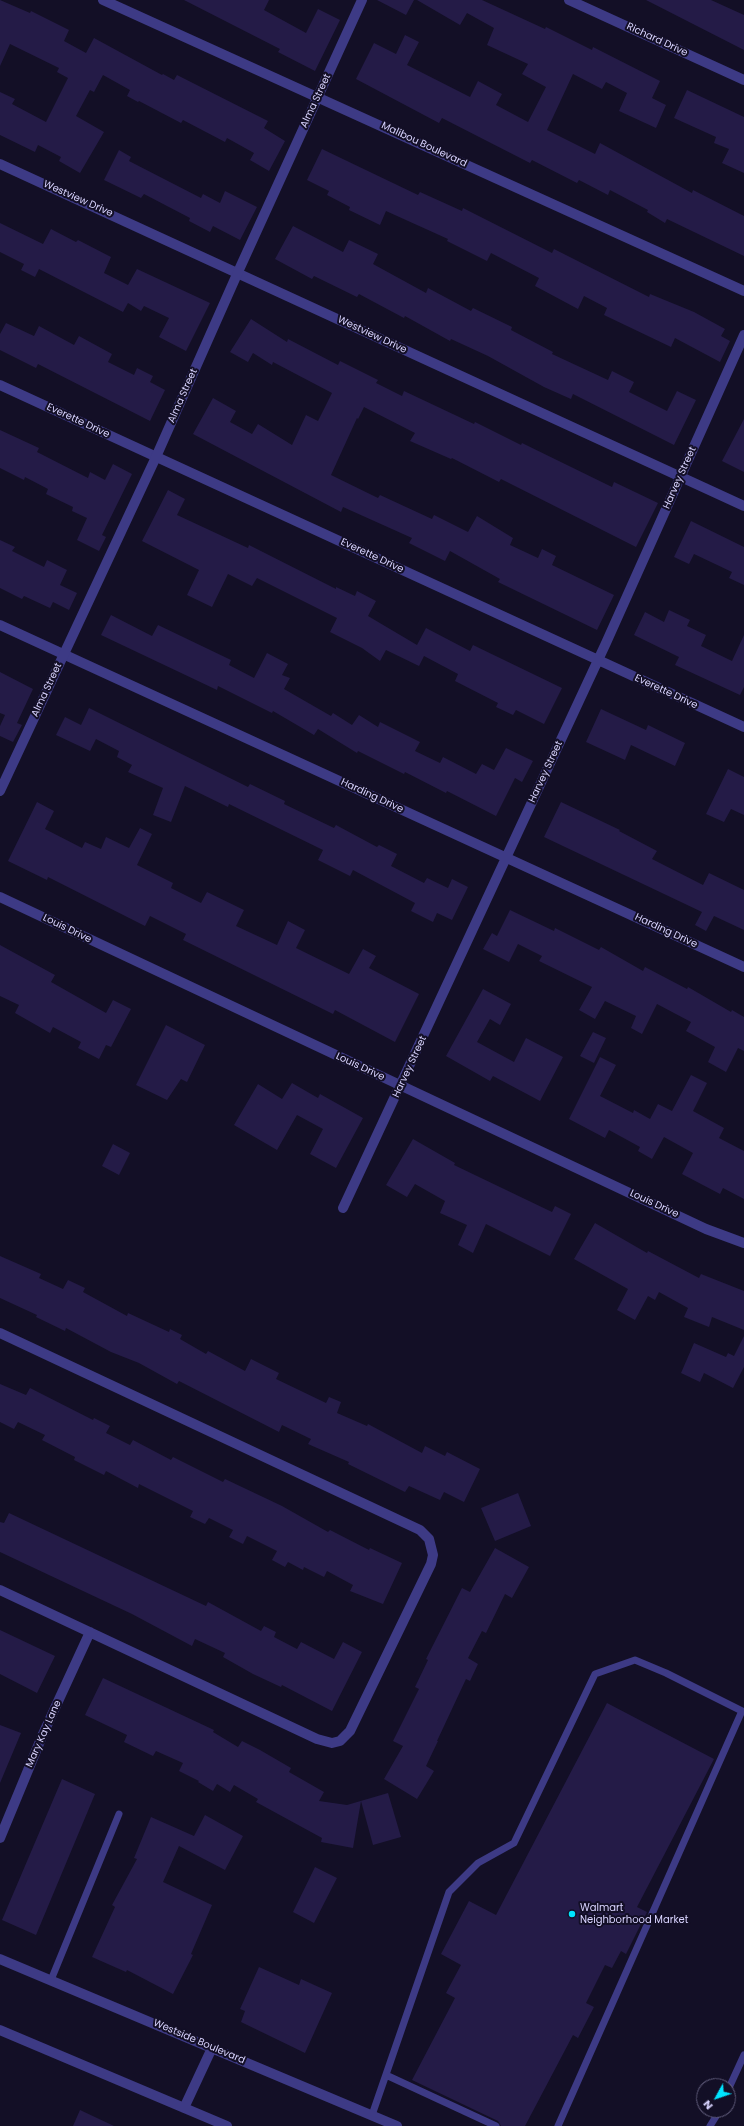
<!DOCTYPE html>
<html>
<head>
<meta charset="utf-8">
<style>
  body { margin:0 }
  #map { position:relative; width:744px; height:2126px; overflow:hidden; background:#130f26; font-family:Poppins,sans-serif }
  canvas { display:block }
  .north { position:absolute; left:696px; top:2078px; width:40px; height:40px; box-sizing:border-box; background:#130f26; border:1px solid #625e7d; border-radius:50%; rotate:230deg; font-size:11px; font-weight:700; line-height:16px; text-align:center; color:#d9d4ff }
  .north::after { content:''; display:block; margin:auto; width:14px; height:18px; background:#00e5ff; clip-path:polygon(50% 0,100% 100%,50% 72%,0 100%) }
</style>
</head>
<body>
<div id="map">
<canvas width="744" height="2126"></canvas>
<div class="north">N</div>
</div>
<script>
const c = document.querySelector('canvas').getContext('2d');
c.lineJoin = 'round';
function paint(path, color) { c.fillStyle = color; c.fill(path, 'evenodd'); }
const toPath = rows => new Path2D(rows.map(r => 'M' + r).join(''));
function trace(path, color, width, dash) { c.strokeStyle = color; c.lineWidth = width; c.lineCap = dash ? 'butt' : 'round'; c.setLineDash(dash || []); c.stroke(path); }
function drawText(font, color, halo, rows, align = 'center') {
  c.font = font + ' Poppins,sans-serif'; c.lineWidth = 4; c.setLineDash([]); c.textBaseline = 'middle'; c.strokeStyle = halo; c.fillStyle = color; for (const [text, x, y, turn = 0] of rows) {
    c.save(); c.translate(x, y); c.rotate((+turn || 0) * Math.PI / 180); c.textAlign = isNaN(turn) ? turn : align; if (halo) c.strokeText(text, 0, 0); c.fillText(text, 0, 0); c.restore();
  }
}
paint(toPath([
  [0,0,30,13,31,11,69,30,64,41,86,53,94,38,162,75,163,74,174,80,177,75,268,121,264,128,285,141,269,171,250,160,254,153,227,138,225,142,183,120,181,123,139,101,138,102,127,96,130,90,103,75,94,92,90,90,76,116,104,132,80,173,59,161,61,157,38,145,35,152,0,135,0,92,15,99,12,104,46,122,68,78,57,72,59,68,10,44,0,66],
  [184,0,269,0,264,10,306,33,318,9,340,20,315,71,278,52,280,49],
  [377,0,414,0,406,15],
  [417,0,482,0,545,29,546,27,592,50,593,47,660,81,652,98,666,105,656,128,619,111,627,93,606,82,602,89,573,74,547,130,595,154,600,143,692,193,693,190,744,216,744,256,667,219,665,223,647,212,648,210,610,190,608,195,579,180,577,183,532,160,530,163,442,118,439,123,356,79,374,43,396,54,405,35,419,42,407,65,470,97,478,81,502,94,496,105,528,122,546,87,522,74,528,64,487,45,494,28,467,13,460,25],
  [646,0,711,0,744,15,744,50],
  [687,90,744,117,744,173,722,163,729,149,714,143,716,137,674,118],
  [322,149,418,195,420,192,462,211,463,208,552,253,554,249,649,297,650,294,694,312,725,329,721,336,730,341,720,362,675,338,671,347,604,315,607,308,584,296,578,309,535,286,539,278,491,253,487,261,447,241,448,239,386,211,380,225,349,210,350,207,327,195,329,191,307,180],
  [119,150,131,157,129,161,201,198,203,194,220,203,225,191,257,207,240,240,213,226,210,232,189,221,190,218,144,194,141,198,104,180],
  [0,223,43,244,51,229,76,242,78,240,111,257,104,273,128,285,137,269,210,303,186,351,159,337,169,318,144,306,141,311,128,303,123,312,39,269,35,277,21,270,24,264,0,252],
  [293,226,343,252,349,240,378,254,373,264,426,293,428,288,471,311,473,308,512,327,511,330,553,352,552,354,608,380,612,371,634,382,629,392,667,411,677,391,696,400,674,445,573,394,571,399,544,387,488,356,451,339,450,341,405,316,404,318,359,294,357,297,314,276,312,279,275,259],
  [251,319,287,342,288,339,338,365,340,361,378,380,376,383,402,396,404,391,474,424,475,422,521,445,522,443,612,487,614,482,658,503,636,547,501,479,499,482,452,458,451,459,410,441,415,433,364,407,358,419,357,418,331,475,378,498,380,495,432,519,434,515,468,532,477,516,513,538,510,545,538,558,542,549,556,556,552,565,614,595,597,630,498,582,500,579,450,551,445,561,409,543,412,538,343,507,341,512,193,434,213,398,236,411,230,422,252,434,258,424,292,445,306,415,318,421,332,393,273,362,272,365,253,353,248,362,230,352],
  [6,323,34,336,39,326,74,345,79,336,112,354,108,362,134,375,137,368,153,376,150,382,165,390,150,421,38,364,36,368,0,350,0,334],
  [744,419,744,472,722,461],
  [0,430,39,448,37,452,88,478,90,472,105,480,113,464,132,474,102,535,106,537,99,551,77,540,87,518,72,511,73,507,46,494,48,489,25,477,24,480,0,468],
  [168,490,185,499,177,515,248,548,249,545,336,589,336,587,355,596,357,591,376,601,368,616,417,645,426,628,470,651,473,645,562,688,544,724,516,710,513,715,496,707,498,703,455,681,458,674,424,656,419,666,386,650,380,661,362,648,330,632,337,618,257,578,252,586,228,574,212,607,187,595,199,570,142,541],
  [691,521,744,547,744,585,729,578,732,572,694,554,689,564,674,557],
  [0,540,15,547,12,551,44,567,47,560,67,570,60,585,77,593,69,610,53,602,50,608,24,596,22,599,0,588],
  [669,610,690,620,687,626,706,635,701,646,732,661,744,635,744,687,740,695,675,665,679,657,634,635,645,612,664,622],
  [111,615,152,636,158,625,231,660,229,665,254,678,267,653,288,664,282,675,290,678,284,689,331,716,333,713,352,725,359,715,378,727,380,722,420,742,415,751,440,763,443,757,476,774,482,764,494,770,506,748,533,761,522,782,515,778,496,816,447,791,446,793,405,772,404,774,358,751,357,753,318,729,314,735,273,711,272,713,218,686,217,690,101,635],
  [0,672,33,689,17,723,22,725,13,742,0,736,0,726,5,715,0,713],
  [89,708,248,787,250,784,285,801,284,804,334,828,336,825,377,847,379,845,397,854,391,866,424,883,427,878,448,888,452,879,468,887,452,920,437,913,433,922,411,911,415,903,353,870,350,876,318,860,323,850,229,804,228,807,185,786,171,822,153,815,163,788,128,772,132,765,117,757,119,751,96,739,90,751,56,735,65,717,81,725],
  [601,709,646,730,648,725,685,743,675,766,631,745,625,760,586,742],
  [728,769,744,777,744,815,731,809,724,822,706,814],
  [37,802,54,811,45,829,82,848,85,842,101,849,106,837,129,848,140,828,152,834,137,865,173,883,171,888,201,903,207,892,244,910,236,926,277,945,288,921,305,930,296,948,349,974,363,949,376,956,369,968,419,994,395,1042,335,1010,333,1014,183,940,186,934,150,916,145,926,48,877,47,880,8,861],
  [561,802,620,830,619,831,657,851,652,859,703,885,709,873,744,890,744,930,714,916,706,931,695,925,702,912,544,837],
  [510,910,554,931,555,928,599,950,601,947,643,971,645,967,687,989,688,987,731,1012,732,1010,744,1017,744,1051,738,1048,726,1072,708,1062,715,1047,686,1031,691,1022,657,1004,642,1034,631,1028,636,1016,605,1001,595,1019,579,1010,592,987,539,961,542,956,518,944,509,962,483,949,492,933,497,936],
  [0,945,55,975,51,982,106,1013,113,1000,131,1009,111,1047,106,1045,99,1059,78,1048,81,1042,53,1027,50,1033,15,1013,19,1005,0,996],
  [483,989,511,1004,500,1025,490,1019,477,1042,514,1062,526,1038,563,1057,540,1101,493,1076,490,1081,446,1056],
  [166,1025,205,1045,187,1082,181,1079,167,1100,136,1085],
  [593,1032,606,1038,594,1063,580,1056],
  [600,1057,616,1065,600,1096,633,1113,634,1110,650,1119,658,1104,672,1111,691,1075,707,1083,693,1111,724,1128,719,1138,744,1151,744,1199,723,1188,720,1194,682,1174,693,1153,664,1137,652,1159,638,1151,640,1147,609,1130,605,1138,569,1119],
  [292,1083,318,1098,320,1094,363,1118,336,1168,310,1154,323,1129,297,1115,277,1150,234,1125,258,1084,282,1099],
  [413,1139,455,1163,454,1165,552,1212,555,1206,571,1214,550,1256,486,1224,473,1253,458,1245,467,1225,440,1213,445,1201,415,1184,407,1197,386,1185],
  [113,1144,130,1153,119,1175,102,1166],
  [595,1223,647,1253,648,1251,699,1278,701,1274,744,1291,744,1330,712,1317,709,1327,684,1317,688,1308,659,1292,655,1300,648,1296,635,1320,617,1310,628,1289,574,1259],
  [0,1256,41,1274,39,1278,63,1289,68,1280,85,1288,83,1292,127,1316,128,1313,169,1332,170,1329,182,1335,180,1339,206,1354,208,1351,245,1371,251,1359,279,1373,276,1379,326,1403,329,1397,341,1402,337,1413,367,1426,368,1424,422,1453,425,1446,445,1456,447,1452,480,1469,464,1502,444,1492,440,1500,409,1486,405,1492,348,1464,349,1462,308,1444,311,1439,282,1425,279,1432,179,1381,177,1384,139,1363,111,1352,66,1328,65,1331,36,1317,37,1315,0,1298],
  [744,1336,744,1367,733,1388,704,1373,700,1382,681,1373,694,1343,726,1357,728,1353,734,1356],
  [0,1384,26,1395,30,1388,93,1420,94,1418,110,1426,106,1433,130,1445,133,1440,171,1460,173,1457,223,1482,225,1479,282,1506,328,1532,330,1530,369,1550,370,1548,402,1563,383,1604,350,1591,353,1585,327,1571,324,1577,304,1567,303,1570,288,1562,285,1567,272,1560,277,1551,247,1536,243,1544,229,1537,233,1530,209,1518,205,1524,190,1517,193,1511,139,1484,138,1488,106,1471,104,1475,74,1460,75,1457,42,1440,45,1435,18,1422,14,1429,0,1422],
  [518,1493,531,1526,495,1541,481,1508],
  [9,1513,206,1606,208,1602,261,1631,264,1626,276,1632,274,1637,297,1649,301,1642,334,1659,343,1642,362,1652,332,1711,282,1685,281,1687,253,1674,223,1657,225,1653,195,1639,192,1646,132,1614,0,1552,0,1522,4,1523],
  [495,1548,529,1567,512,1598,505,1594,486,1633,482,1631,468,1658,478,1664,470,1681,466,1679,437,1741,438,1741,426,1766,434,1771,417,1799,384,1779,403,1746,393,1741,419,1689,415,1687,428,1660,426,1659,462,1588,470,1592],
  [0,1630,55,1656,37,1693,0,1674],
  [103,1678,214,1730,213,1732,238,1747,242,1741,260,1750,291,1768,289,1772,324,1792,319,1801,347,1805,388,1793,401,1837,373,1845,361,1801,353,1848,321,1842,322,1838,256,1802,258,1799,234,1785,230,1792,217,1784,213,1791,198,1782,199,1781,179,1771,183,1763,156,1751,153,1756,124,1742,127,1735,85,1715],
  [607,1703,714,1759,637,1907,647,1912,626,1954,621,1951,612,1968,605,1965,586,2003,594,2007,578,2038,573,2035,525,2126,501,2126,498,2121,412,2080,455,1998,446,1993,461,1965,441,1954,469,1901,496,1915],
  [0,1725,21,1733,0,1783],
  [62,1779,95,1794,36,1935,2,1920],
  [205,1815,243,1836,225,1870,179,1846,163,1882,212,1905,191,1954,193,1955,173,1994,127,1970,126,1972,92,1957,115,1907,112,1905,137,1859,134,1858,151,1817,194,1836],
  [315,1867,337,1878,314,1923,293,1912],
  [259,1967,299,1985,301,1979,332,1993,305,2053,241,2022,245,2011,240,2009],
  [80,2110,114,2126,73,2126]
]), '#241b47');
trace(toPath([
  [51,1980,119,1814],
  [386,2075,496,2126],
  [728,2090,744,2055],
  [372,2115,449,1892,478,1863,514,1843,595,1674,635,1660,666,1673,742,1711,558,2126],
  [710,2126,720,2110]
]), '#3d3a85', 7);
trace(toPath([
  [103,0,744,291],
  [569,0,744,80],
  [0,164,744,506],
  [0,385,744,727],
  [0,625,744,967],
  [0,897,706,1229,744,1243],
  [343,1208,606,643,744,335],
  [0,1333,420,1530,429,1539,433,1555,431,1564,350,1731,340,1741,332,1743,317,1739,0,1590],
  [0,1838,43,1734,90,1632]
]), '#3d3a85', 10);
trace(toPath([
  [0,791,156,457,238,272,362,0],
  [0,1959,397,2126],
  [0,2030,227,2126],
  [184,2108,212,2048]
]), '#3d3a85', 10);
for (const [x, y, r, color] of [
  [572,1914,4,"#00e5ff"]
]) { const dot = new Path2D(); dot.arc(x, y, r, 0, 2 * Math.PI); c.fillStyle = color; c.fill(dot); trace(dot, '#130f26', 1.5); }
drawText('10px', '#d9d4ff', '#130f26', [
  ["Richard Drive",657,40,25],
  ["Alma Street",316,101,-65],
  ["Malibou Boulevard",424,145,25],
  ["Westview Drive",78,199,24],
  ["Westview Drive",372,335,25],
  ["Alma Street",183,396,-66],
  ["Everette Drive",78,421,25],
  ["Harvey Street",680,478,-66],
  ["Everette Drive",372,556,25],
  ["Alma Street",47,690,-65],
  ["Everette Drive",666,692,25],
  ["Harvey Street",546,772,-65],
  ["Harding Drive",372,796,25],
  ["Louis Drive",67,929,26],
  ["Harding Drive",666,931,25],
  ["Louis Drive",360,1067,25],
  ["Harvey Street",410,1067,-65],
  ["Louis Drive",654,1204,25],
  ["Mary Kay Lane",44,1734,-66],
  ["Westside Boulevard",199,2042,23]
]);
drawText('10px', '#d9d4ff', '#130f26', [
  ["Walmart",580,1908],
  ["Neighborhood Market",580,1920]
], 'left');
</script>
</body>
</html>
